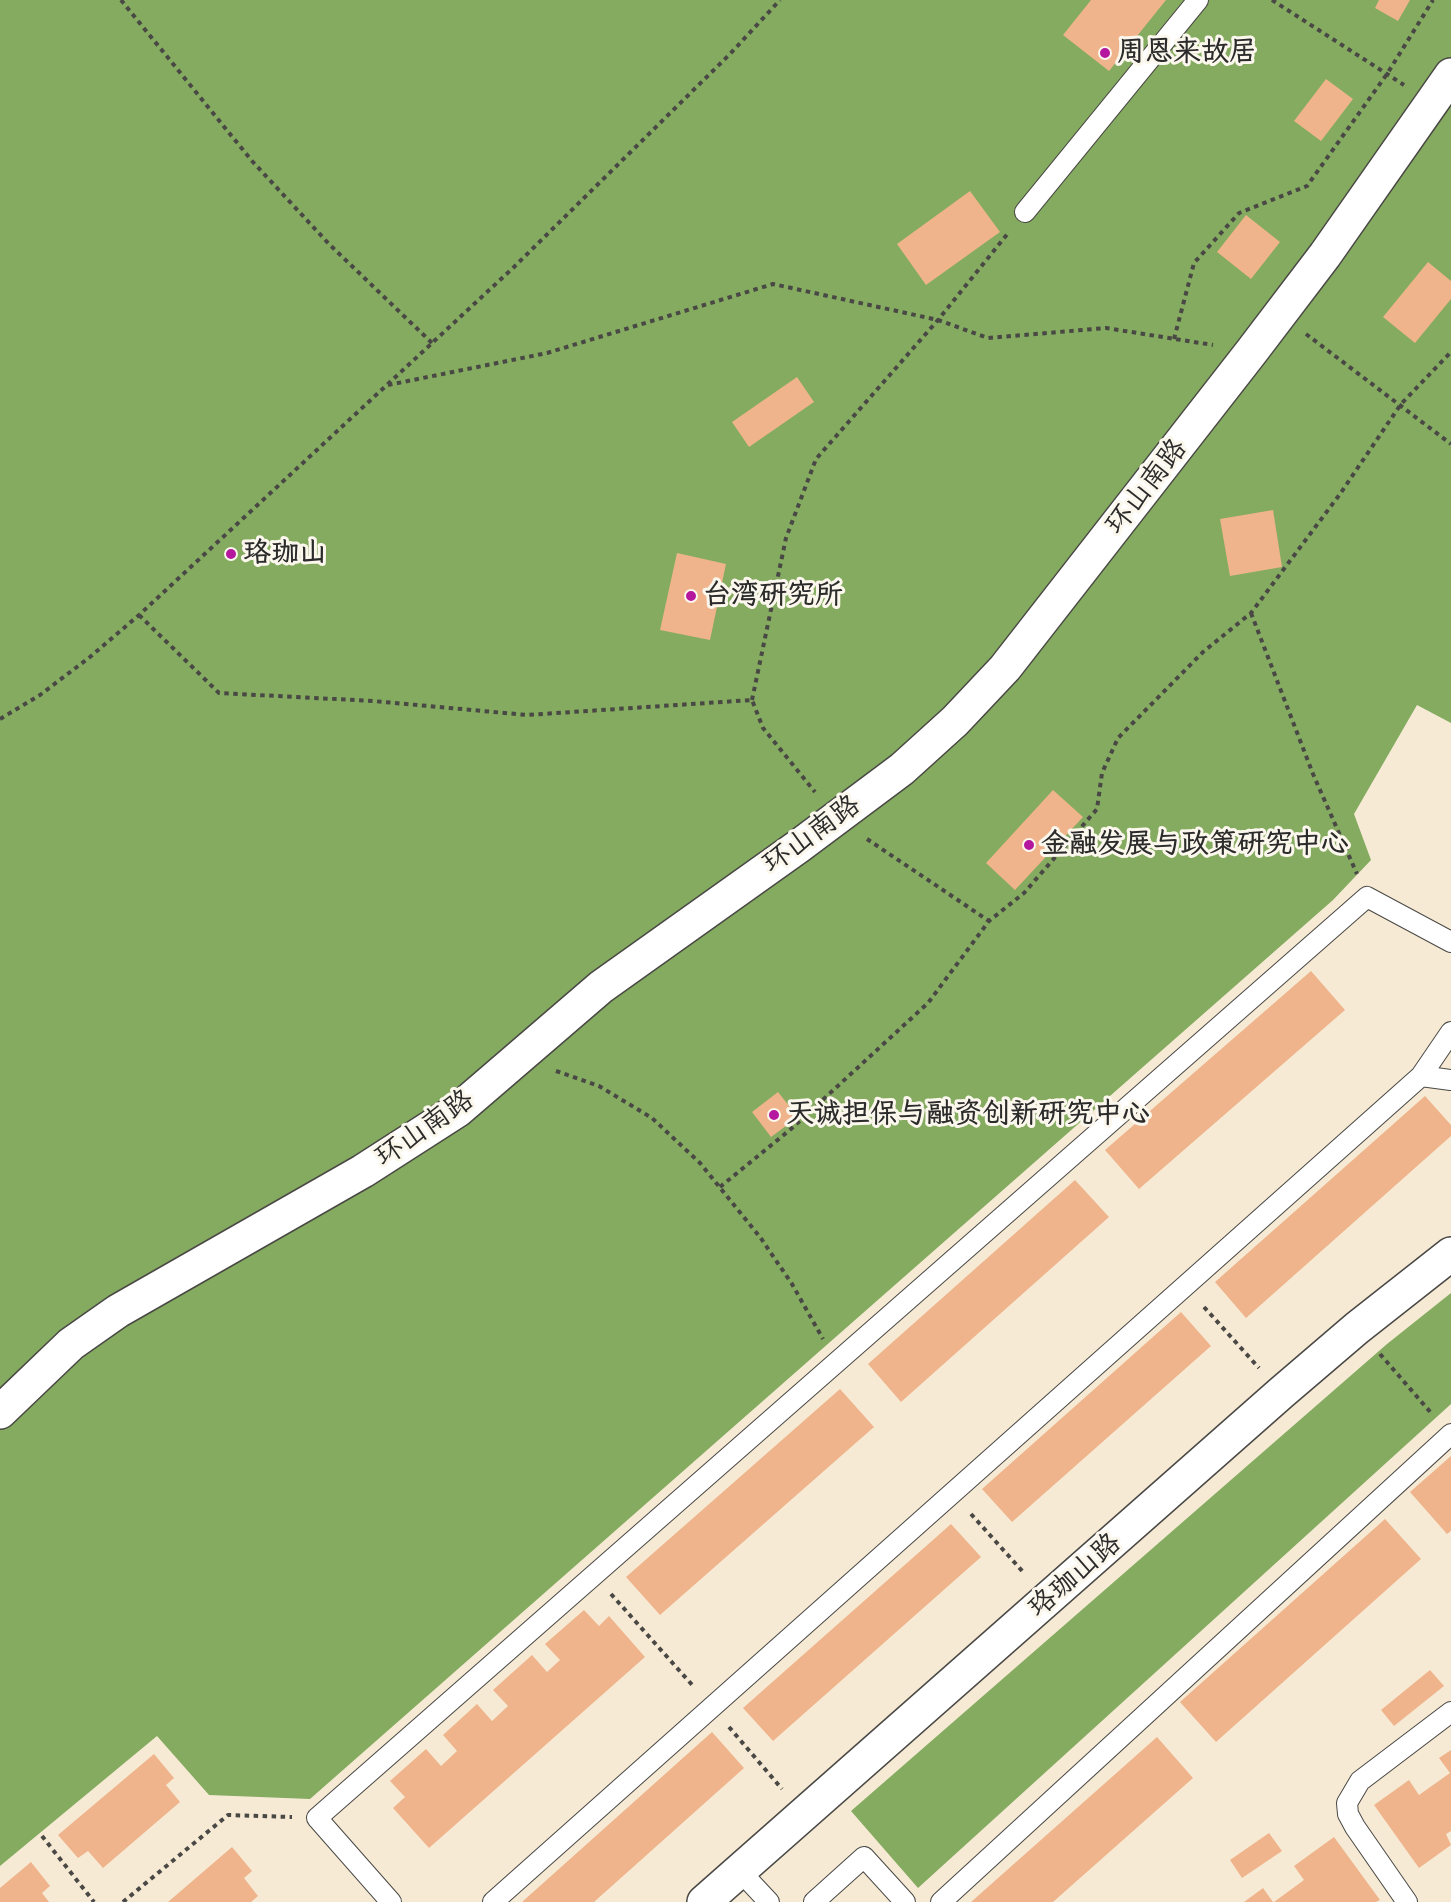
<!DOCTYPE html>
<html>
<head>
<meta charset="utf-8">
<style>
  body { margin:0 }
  canvas { display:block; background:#f6ead5 }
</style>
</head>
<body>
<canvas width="1451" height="1902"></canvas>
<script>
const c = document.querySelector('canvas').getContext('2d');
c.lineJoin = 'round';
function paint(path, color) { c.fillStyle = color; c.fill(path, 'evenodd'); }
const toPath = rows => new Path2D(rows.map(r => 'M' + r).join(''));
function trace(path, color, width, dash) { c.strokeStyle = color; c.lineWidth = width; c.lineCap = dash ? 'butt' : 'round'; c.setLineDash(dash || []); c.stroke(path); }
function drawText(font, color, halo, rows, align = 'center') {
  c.font = font + ' Caveat,"LXGW WenKai TC",sans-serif'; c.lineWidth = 6; c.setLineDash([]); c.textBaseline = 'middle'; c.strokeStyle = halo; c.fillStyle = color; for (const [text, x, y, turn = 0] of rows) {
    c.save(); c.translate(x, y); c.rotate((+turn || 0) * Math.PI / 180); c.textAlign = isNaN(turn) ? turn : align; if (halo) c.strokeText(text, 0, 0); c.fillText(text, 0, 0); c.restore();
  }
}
paint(toPath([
  [0,0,1451,0,1451,723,1417,705,1354,814,1371,860,1333,900,310,1799,209,1795,157,1736,0,1866],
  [1451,1293,1451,1404,918,1888,851,1811,1387,1344]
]), '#84ab60');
paint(toPath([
  [1091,0,1166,0,1109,71,1063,35],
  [1379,0,1410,0,1398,21,1375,8],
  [1326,79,1353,99,1321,141,1294,121],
  [970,191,1000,232,926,285,897,244],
  [1246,215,1280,242,1251,279,1217,252],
  [1428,262,1451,281,1451,299,1415,343,1383,317],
  [797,377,814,402,749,447,732,422],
  [1273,510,1282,567,1230,576,1220,519],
  [677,553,726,564,710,640,660,630],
  [1053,790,1083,817,1015,890,986,863],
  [1311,971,1345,1010,1139,1189,1105,1150],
  [778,1092,798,1117,771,1137,752,1112],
  [1425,1096,1451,1125,1451,1136,1246,1318,1215,1282],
  [1075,1180,1109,1217,901,1402,868,1364],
  [1181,1312,1211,1346,1012,1522,982,1489],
  [840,1389,874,1427,660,1615,626,1577],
  [1451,1456,1451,1531,1447,1534,1410,1492],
  [1385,1519,1421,1559,1216,1742,1180,1702],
  [951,1524,981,1557,773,1741,743,1708],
  [584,1610,599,1626,609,1616,645,1657,429,1848,393,1808,405,1797,390,1781,426,1749,441,1766,457,1751,443,1735,477,1704,492,1721,508,1706,493,1690,532,1655,547,1672,560,1660,545,1644],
  [1430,1670,1444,1686,1394,1726,1381,1710],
  [712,1732,744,1768,594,1902,522,1902],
  [1157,1737,1193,1778,1053,1902,971,1902],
  [1451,1750,1451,1831,1446,1834,1451,1845,1419,1868,1374,1805,1409,1780,1419,1795,1450,1773,1439,1758],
  [154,1754,174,1778,166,1785,180,1802,103,1868,88,1851,78,1858,58,1835],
  [1269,1833,1282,1851,1242,1878,1230,1860],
  [1334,1837,1380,1900,1376,1902,1274,1902,1304,1880,1294,1866],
  [232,1847,252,1871,244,1878,258,1896,251,1902,168,1902],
  [31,1862,50,1886,42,1893,49,1902,0,1902,0,1888],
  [1263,1888,1273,1902,1244,1902]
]), '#efb48b');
const lane = toPath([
  [1025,212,1198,0],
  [1421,1076,1451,1080],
  [739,1870,769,1902],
  [391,1902,317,1818,1367,897,1451,942],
  [493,1902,1421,1076,1451,1032],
  [814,1902,864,1857,905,1902],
  [941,1902,1451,1434],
  [1407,1902,1355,1827,1348,1814,1347,1803,1360,1781,1451,1712]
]);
const street = toPath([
  [0,1412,71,1344,118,1311,363,1171,458,1110,601,987,799,846,902,769,955,721,1005,668,1252,351,1325,255,1451,75],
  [704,1902,1281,1393,1357,1328,1451,1254]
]);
trace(lane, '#494844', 22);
trace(street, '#494844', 36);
trace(toPath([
  [121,0,252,161,329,244,432,343],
  [1272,0,1404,85],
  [1306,334,1451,444],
  [1174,339,1194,263,1239,213,1307,186,1387,74,1433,0],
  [388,385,547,353,773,284,938,320,988,338,1106,328,1213,345],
  [1251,613,1313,774,1357,874],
  [139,615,219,693,373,701,527,715,752,700,763,728,815,792],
  [752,700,786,538,816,459,938,320,1009,232],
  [0,719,40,695,90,657,139,615,514,267,730,54,780,0],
  [867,839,989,921],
  [556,1071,599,1086,652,1118,700,1163,760,1237,792,1284,823,1339],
  [720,1187,791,1129,928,1003,989,921,1024,893,1097,809,1102,773,1118,738,1203,652,1251,613,1340,494,1401,404,1451,352],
  [1204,1307,1259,1368],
  [1380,1354,1432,1414],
  [971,1514,1024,1573],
  [611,1594,694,1687],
  [729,1727,782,1789],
  [42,1836,94,1902],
  [123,1902,228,1815,292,1817]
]), '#494844', 4, [4.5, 4.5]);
trace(lane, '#fff', 20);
trace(street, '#fff', 33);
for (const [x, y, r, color] of [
  [1105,53,6,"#b5179e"],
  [231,554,6,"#b5179e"],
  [691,596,6,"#b5179e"],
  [1029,845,6,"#b5179e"],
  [774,1115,6,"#b5179e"]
]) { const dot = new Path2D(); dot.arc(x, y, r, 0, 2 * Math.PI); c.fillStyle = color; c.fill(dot); trace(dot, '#fbf7ec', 2); }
drawText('bold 28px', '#2b2b2b', '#fbf7ec', [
  ["周恩来故居",1117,53],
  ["珞珈山",243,554],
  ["台湾研究所",703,596],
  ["金融发展与政策研究中心",1041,845],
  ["天诚担保与融资创新研究中心",786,1115]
], 'left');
drawText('28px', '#2b2b2b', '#fbf7ec', [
  ["环山南路",1147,487,-52],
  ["环山南路",812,835,-36],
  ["环山南路",425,1129,-35],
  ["珞珈山路",1075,1576,-41]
]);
</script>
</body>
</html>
